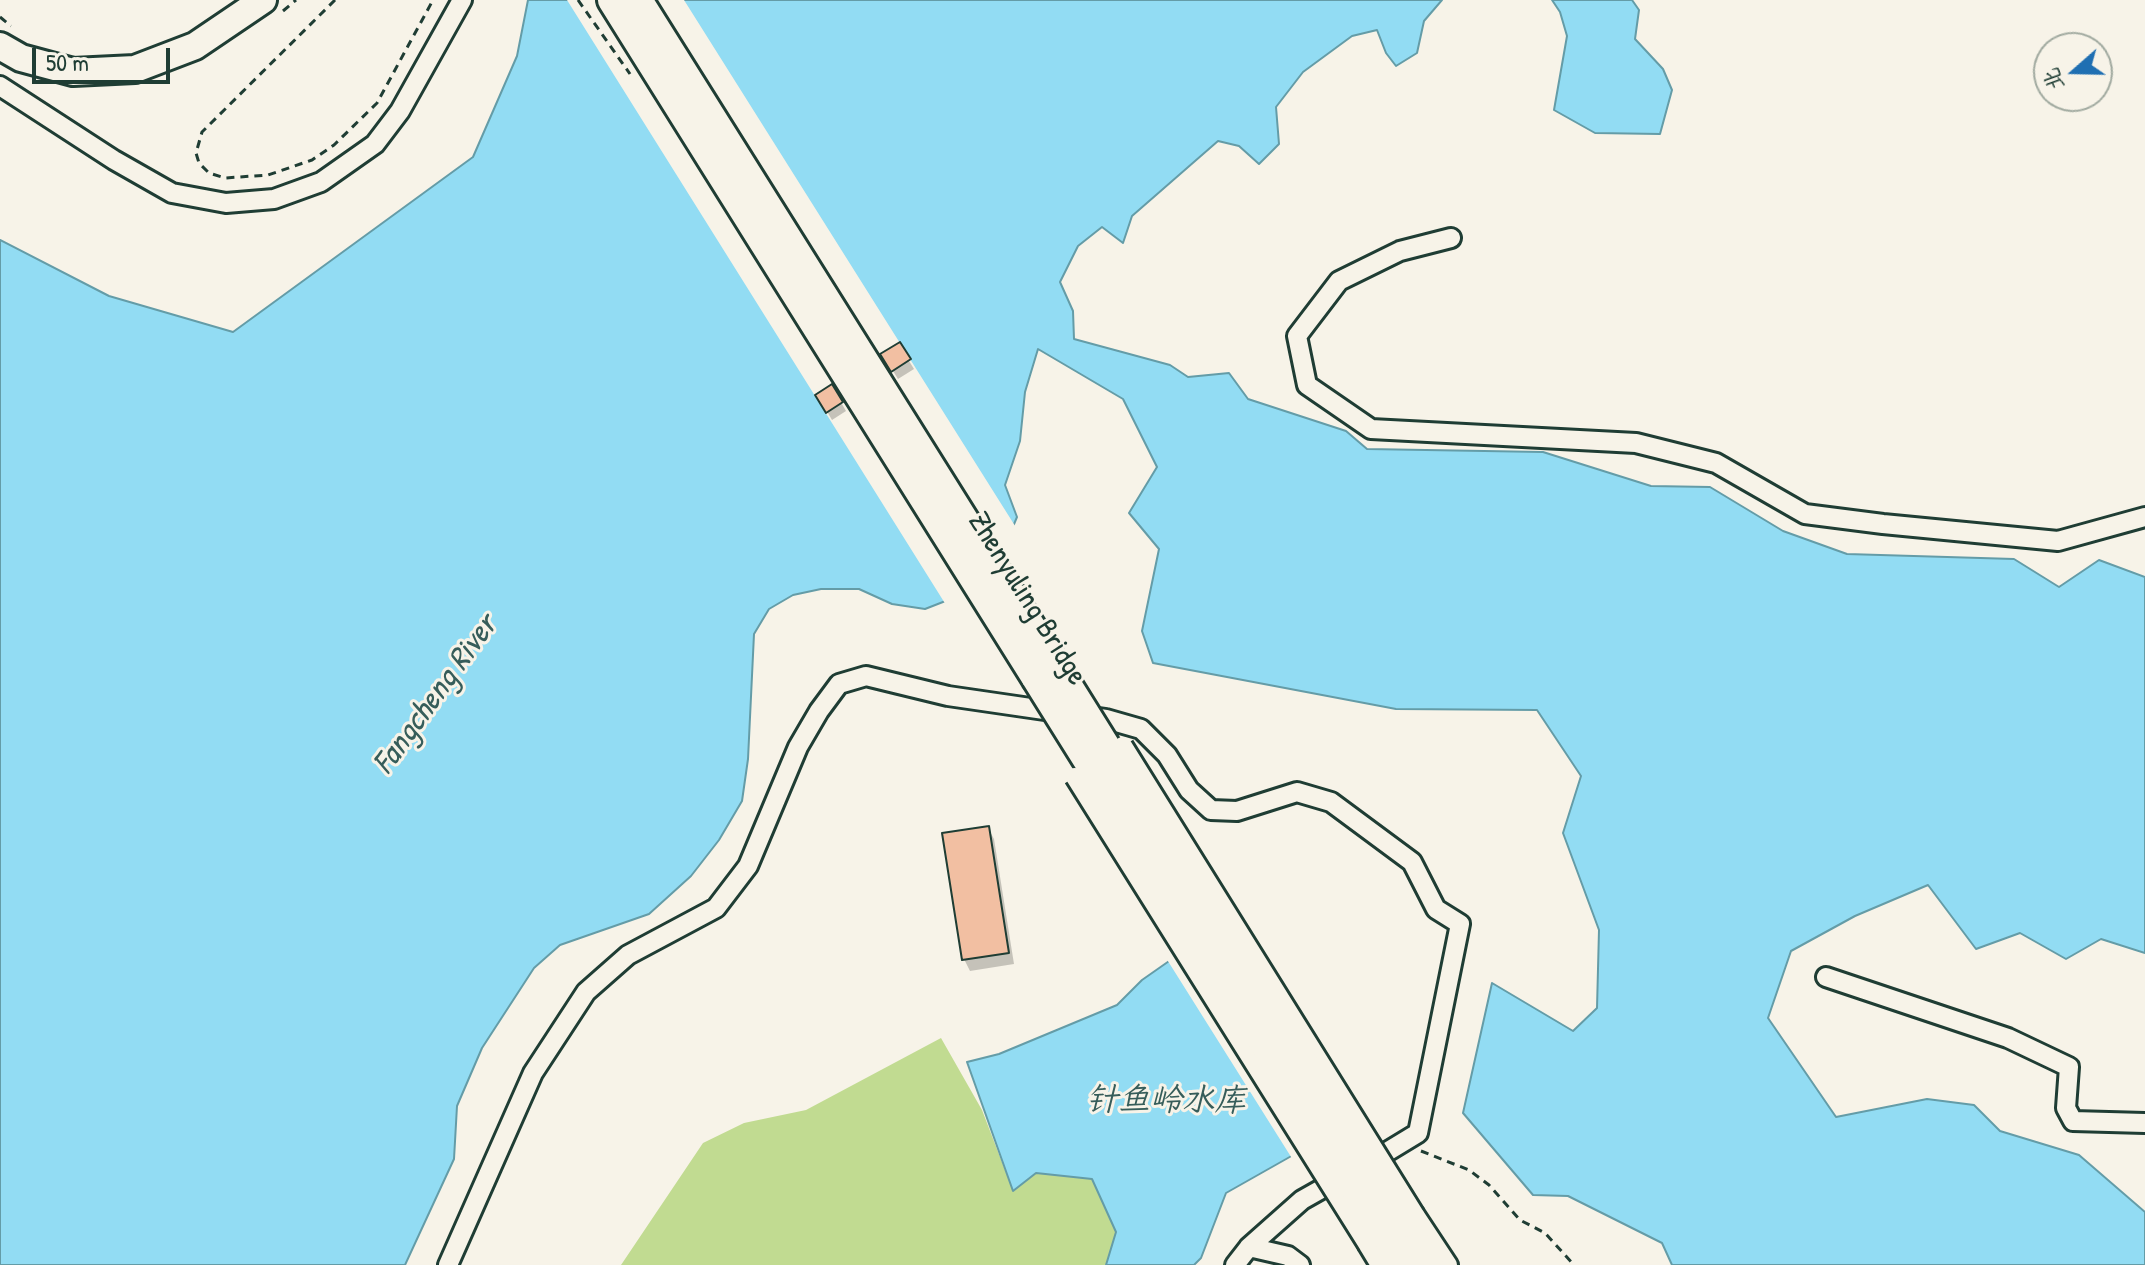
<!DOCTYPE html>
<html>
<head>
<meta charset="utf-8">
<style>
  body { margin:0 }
  #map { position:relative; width:2145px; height:1265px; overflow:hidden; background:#f7f3e8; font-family:"Patrick Hand","LXGW WenKai TC",sans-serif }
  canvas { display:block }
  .north { position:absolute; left:2033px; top:32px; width:80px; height:80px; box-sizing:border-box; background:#f7f3e8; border:2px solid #a1aaa0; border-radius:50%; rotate:250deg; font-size:22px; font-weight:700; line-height:32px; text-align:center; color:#1f3d34 }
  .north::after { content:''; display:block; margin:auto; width:28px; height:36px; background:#1f6fb2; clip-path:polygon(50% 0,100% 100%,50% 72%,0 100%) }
  .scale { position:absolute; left:32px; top:48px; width:138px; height:36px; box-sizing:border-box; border:4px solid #1f3d34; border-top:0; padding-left:10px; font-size:24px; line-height:28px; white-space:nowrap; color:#1f3d34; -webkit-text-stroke:6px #f7f3e8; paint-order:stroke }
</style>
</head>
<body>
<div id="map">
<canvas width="2145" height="1265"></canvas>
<div class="north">北</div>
<div class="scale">50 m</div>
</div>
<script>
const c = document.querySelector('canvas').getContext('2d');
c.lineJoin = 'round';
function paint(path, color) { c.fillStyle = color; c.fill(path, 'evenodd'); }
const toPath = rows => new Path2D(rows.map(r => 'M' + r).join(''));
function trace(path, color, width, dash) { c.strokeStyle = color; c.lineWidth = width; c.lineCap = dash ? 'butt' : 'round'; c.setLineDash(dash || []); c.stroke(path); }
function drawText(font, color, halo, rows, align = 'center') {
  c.font = font + ' "Patrick Hand","LXGW WenKai TC",sans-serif'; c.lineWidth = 6; c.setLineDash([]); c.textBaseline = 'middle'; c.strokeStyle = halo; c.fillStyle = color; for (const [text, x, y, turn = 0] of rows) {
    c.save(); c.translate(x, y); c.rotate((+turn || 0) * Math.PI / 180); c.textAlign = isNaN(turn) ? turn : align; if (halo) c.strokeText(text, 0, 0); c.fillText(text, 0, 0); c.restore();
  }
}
paint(toPath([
  [941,1038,982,1110,1013,1191,1036,1173,1092,1179,1116,1232,1106,1265,621,1265,703,1143,744,1123,806,1110]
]), '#c1db91');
const water = toPath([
  [528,0,1442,0,1424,21,1417,53,1396,66,1386,53,1377,30,1352,36,1303,72,1276,107,1279,144,1259,164,1239,146,1218,141,1132,216,1123,243,1102,227,1078,246,1060,282,1073,311,1074,339,1170,365,1188,377,1229,373,1248,399,1346,431,1367,449,1543,452,1651,486,1710,487,1783,531,1847,554,2014,559,2059,587,2099,560,2145,577,2145,953,2101,939,2066,959,2020,933,1976,949,1928,885,1855,916,1791,951,1768,1018,1836,1117,1927,1099,1974,1105,2000,1131,2079,1155,2145,1212,2145,1265,1672,1265,1662,1243,1568,1196,1533,1195,1463,1113,1492,983,1573,1031,1597,1008,1599,930,1563,833,1581,776,1537,710,1396,709,1153,663,1142,631,1159,549,1129,513,1157,467,1123,399,1038,349,1025,392,1020,441,1005,485,1017,517,989,584,925,609,892,604,859,589,821,589,793,595,769,609,754,634,748,759,742,801,719,840,691,876,649,914,560,945,534,968,482,1048,457,1106,454,1159,405,1265,0,1265,0,240,109,296,233,332,473,157,517,56,528,0],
  [1552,0,1632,0,1639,10,1635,39,1663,69,1672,90,1660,134,1595,133,1554,110,1567,36,1560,12,1552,0],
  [1192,945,1318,1141,1226,1193,1201,1258,1194,1265,1106,1265,1116,1232,1092,1179,1036,1173,1013,1191,967,1062,999,1054,1117,1005,1142,980,1192,945]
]);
paint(water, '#92dcf3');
trace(water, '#649ca7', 2);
paint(toPath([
  [567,0,684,0,1017,529,991,587,946,605],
  [1190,941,1321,1145,1293,1160,1166,958]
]), '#f7f3e8');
paint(toPath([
  [899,345,914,369,898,379,883,355],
  [832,387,846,411,832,420,818,396],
  [988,828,994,839,1014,964,970,971,964,959]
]), '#0003');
const building = toPath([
  [900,342,911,359,891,372,880,354,900,342],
  [832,384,843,402,826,413,815,395,832,384],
  [989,826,1009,953,962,960,942,833,989,826]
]);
paint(building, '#f2bfa2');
trace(building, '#1f3d34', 2);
const street = toPath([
  [0,86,114,160,172,193,226,203,274,199,321,182,375,144,400,111,462,0],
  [1451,238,1400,251,1339,281,1297,336,1307,385,1371,429,1636,443,1716,463,1805,514,1883,524,2058,541,2145,517],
  [1826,977,2008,1038,2069,1067,2066,1108,2073,1121,2145,1123],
  [1415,1215,1448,1265],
  [1368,1245,1380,1265],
  [1249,1247,1288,1256,1300,1265],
  [448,1265,533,1073,586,992,628,955,716,908,748,866,798,747,819,711,839,684,866,676,948,696,1106,719,1141,729,1167,755,1189,790,1211,810,1237,811,1297,792,1331,802,1412,862,1436,909,1460,924,1418,1133,1367,1164],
  [1235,1265,1249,1247,1302,1200,1341,1178]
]);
const secondary = toPath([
  [0,46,21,58,73,72,135,69,195,46,263,0]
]);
const primary = toPath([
  [612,0,1036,678],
  [638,0,1055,665],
  [1403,1223,1429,1265],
  [1384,1235,1403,1265]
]);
trace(street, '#1f3d34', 24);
trace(secondary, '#1f3d34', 32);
trace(primary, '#1f3d34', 34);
trace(toPath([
  [335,0,202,132,196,153,199,163,209,173,225,178,268,175,312,160,334,145,377,103,433,0],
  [578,0,630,74],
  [283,11,296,0],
  [0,17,11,26],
  [1421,1151,1469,1170,1489,1185,1520,1220,1545,1233,1574,1265]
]), '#1f3d34', 3, [8, 6]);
trace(street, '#f7f3e8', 18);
trace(secondary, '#f7f3e8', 26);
trace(primary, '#f7f3e8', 28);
const streetBridge = toPath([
  [1123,746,1415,1215],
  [1075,777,1368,1245]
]);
const primaryBridge = toPath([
  [1055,665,1403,1223],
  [1036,678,1384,1235]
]);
trace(streetBridge, '#1f3d34', 24, []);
trace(primaryBridge, '#1f3d34', 34, []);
trace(streetBridge, '#f7f3e8', 18);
trace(primaryBridge, '#f7f3e8', 28);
drawText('30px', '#1f3d34', '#f7f3e8', [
  ["Zhenyuling Bridge",1027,599,58]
]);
drawText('italic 32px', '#365d5a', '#f7f3e8', [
  ["Fangcheng River",436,695,-54],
  ["针鱼岭水库",1166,1101]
]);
</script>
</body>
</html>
